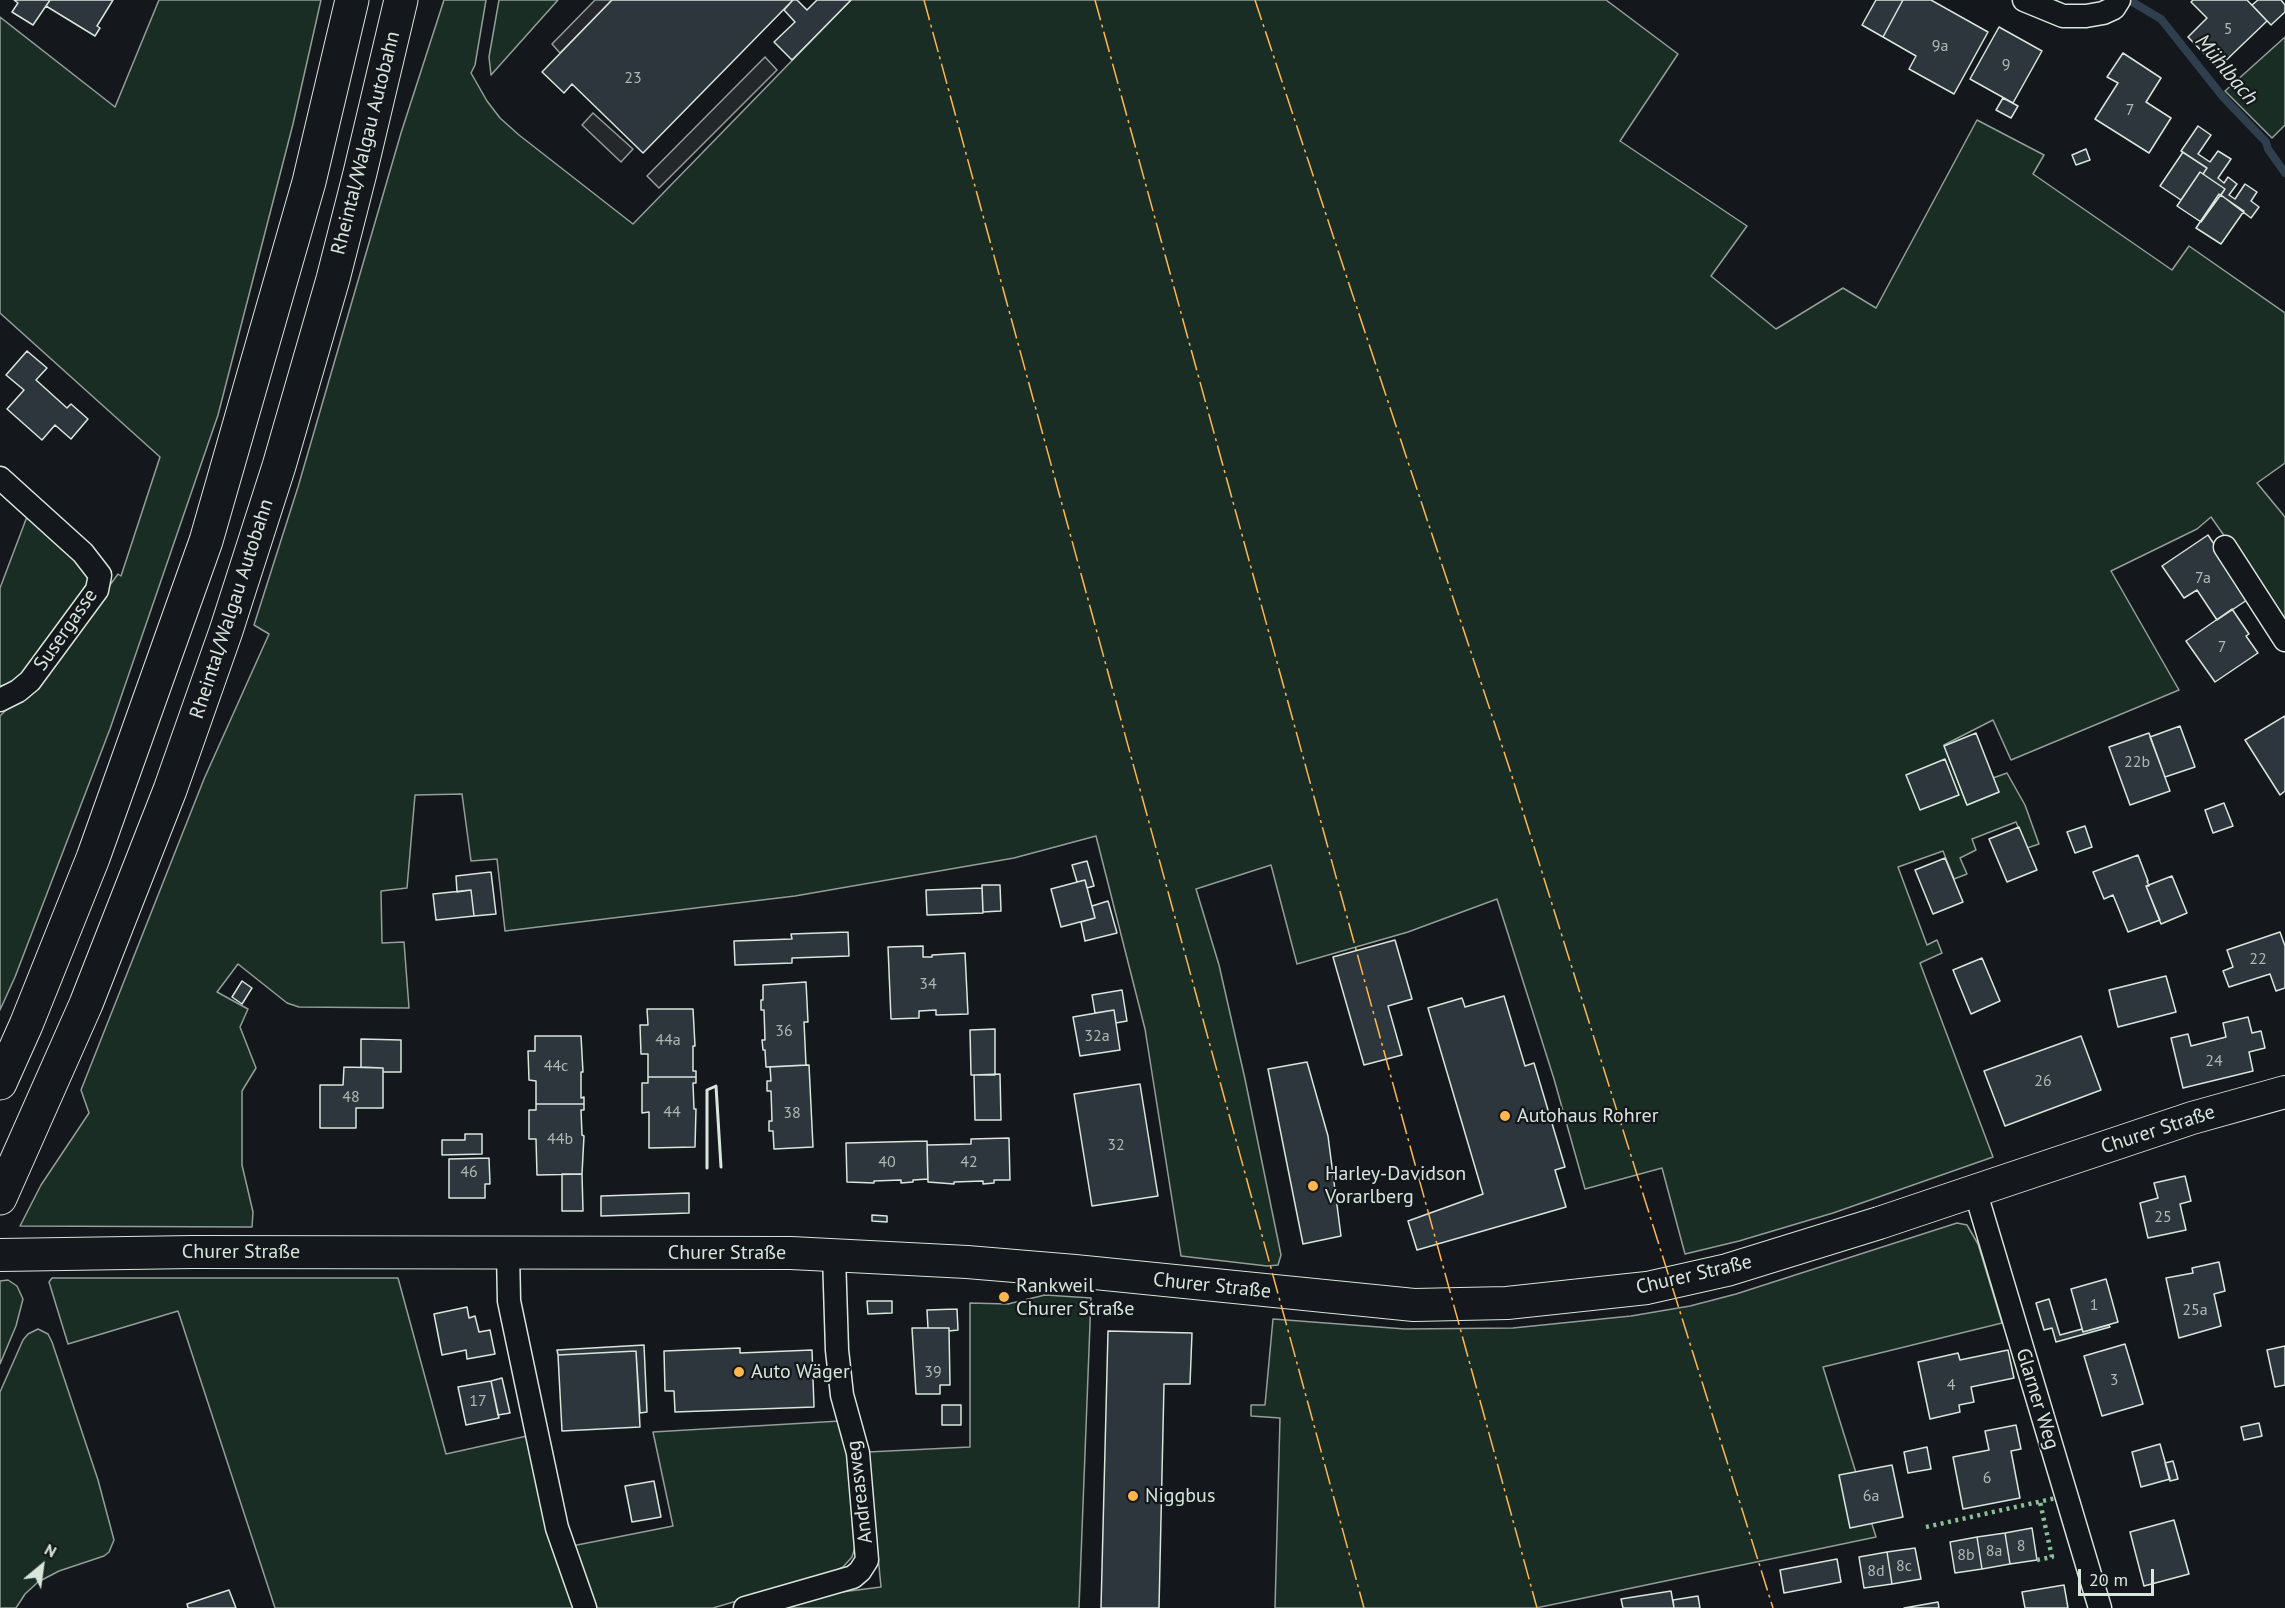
<!DOCTYPE html>
<html>
<head>
<meta charset="utf-8">
<style>
  body { margin:0 }
  #map { position:relative; width:2285px; height:1608px; overflow:hidden; background:#14181c; font-family:"PT Sans",sans-serif }
  canvas { display:block }
  .north { position:absolute; left:12px; top:1536px; width:60px; height:60px; -webkit-text-stroke:4px #14181c; paint-order:stroke; rotate:29deg; font-size:16px; font-weight:700; line-height:24px; text-align:center; color:#d8e6dc }
  .north::after { content:''; display:block; margin:auto; width:21px; height:27px; background:#d8e6dc; clip-path:polygon(50% 0,100% 100%,50% 72%,0 100%) }
  .scale { position:absolute; left:2078px; top:1569px; width:76px; height:27px; box-sizing:border-box; border:3px solid #d8e6dc; border-top:0; padding-left:8px; font-size:18px; line-height:21px; white-space:nowrap; color:#d8e6dc; -webkit-text-stroke:4px #14181c; paint-order:stroke }
</style>
</head>
<body>
<div id="map">
<canvas width="2285" height="1608"></canvas>
<div class="north">N</div>
<div class="scale">20 m</div>
</div>
<script>
const c = document.querySelector('canvas').getContext('2d');
c.lineJoin = 'round';
function paint(path, color) { c.fillStyle = color; c.fill(path, 'evenodd'); }
const toPath = rows => new Path2D(rows.map(r => 'M' + r).join(''));
function trace(path, color, width, dash) { c.strokeStyle = color; c.lineWidth = width; c.lineCap = dash ? 'butt' : 'round'; c.setLineDash(dash || []); c.stroke(path); }
function drawText(font, color, halo, rows, align = 'center') {
  c.font = font + ' "PT Sans",sans-serif'; c.lineWidth = 4.5; c.setLineDash([]); c.textBaseline = 'middle'; c.strokeStyle = halo; c.fillStyle = color; for (const [text, x, y, turn = 0] of rows) {
    c.save(); c.translate(x, y); c.rotate((+turn || 0) * Math.PI / 180); c.textAlign = isNaN(turn) ? turn : align; if (halo) c.strokeText(text, 0, 0); c.fillText(text, 0, 0); c.restore();
  }
}
const green = toPath([
  [159,0,321,0,293,124,218,415,110,729,15,977,0,1010,0,716,11,705,29,696,118,574,121,576,160,457,0,313,0,17,115,107,159,0],
  [444,0,486,0,475,65,471,73,487,101,500,118,519,135,633,224,851,0,1606,0,1678,54,1620,141,1747,226,1711,276,1776,329,1843,288,1876,308,1977,120,2044,155,2033,174,2172,270,2189,246,2285,313,2285,463,2257,483,2285,517,2285,628,2249,571,2211,517,2197,529,2111,571,2179,690,2011,760,1993,720,1944,745,1967,805,1999,792,1993,778,2007,773,2025,805,2039,844,2027,848,2016,822,1972,839,1976,850,1960,858,1967,874,1954,879,1943,851,1898,867,1927,945,1937,940,1942,953,1920,963,1993,1157,1833,1213,1739,1241,1685,1254,1662,1168,1585,1189,1554,1079,1497,899,1408,932,1297,964,1271,865,1196,889,1219,965,1245,1079,1281,1255,1278,1265,1267,1266,1181,1256,1145,1029,1096,836,1014,858,795,896,505,931,497,859,471,861,462,794,415,795,407,888,381,891,382,943,404,942,409,1008,299,1007,287,1003,238,964,217,992,248,1009,240,1027,256,1068,242,1091,242,1165,253,1212,252,1227,20,1226,41,1185,89,1113,81,1090,204,779,269,634,254,625,298,487,401,133,444,0],
  [499,0,558,0,491,75,489,57,499,0],
  [2285,37,2285,125,2272,138,2225,91,2285,37],
  [28,514,79,559,89,576,89,585,28,671,9,684,0,686,0,588,28,514],
  [1957,1223,1967,1225,1978,1244,2002,1323,1823,1367,1876,1537,1536,1608,1275,1608,1280,1418,1251,1416,1251,1405,1265,1405,1273,1319,1405,1329,1513,1328,1631,1316,1690,1306,1736,1294,1957,1223],
  [52,1278,398,1278,446,1454,527,1436,574,1608,275,1608,178,1311,68,1344,49,1282,52,1278],
  [8,1280,17,1286,23,1299,16,1326,0,1364,0,1281,8,1280],
  [1045,1295,1091,1298,1079,1608,775,1608,818,1595,881,1587,868,1452,970,1447,970,1303,1008,1304,1045,1295],
  [38,1329,48,1334,52,1342,98,1480,114,1540,109,1552,104,1556,59,1571,38,1582,25,1594,16,1608,0,1608,0,1392,23,1340,28,1334,38,1329],
  [840,1421,848,1456,856,1544,852,1557,843,1567,829,1574,713,1608,594,1608,572,1546,673,1526,653,1432,840,1421]
]);
paint(green, '#1a2d24');
trace(green, '#939e99', 1.5);
const parking = toPath([
  [595,0,612,0,560,53,552,44,595,0],
  [765,57,777,70,659,188,647,176,765,57],
  [593,113,633,149,621,162,582,125,593,113]
]);
paint(parking, '#24282b');
trace(parking, '#939e99', 1.5);
trace(toPath([
  [2129,0,2161,19,2223,97,2266,142,2268,149,2285,173]
]), '#2f3f4d', 8);
const building = toPath([
  [14,0,50,0,33,25,12,12,18,3,14,0],
  [50,0,113,0,97,26,100,28,95,36,46,6,50,0],
  [612,0,793,0,643,153,572,84,564,93,542,72,612,0],
  [793,0,797,0,807,10,817,0,851,0,792,60,774,42,795,22,784,10,793,0],
  [1876,0,1903,0,1883,37,1862,25,1876,0],
  [1903,0,1931,0,1988,32,1954,94,1909,69,1916,56,1883,37,1903,0],
  [2193,0,2247,0,2267,21,2218,68,2188,37,2207,18,2191,2,2193,0],
  [2258,0,2281,0,2285,5,2285,12,2271,25,2252,5,2258,0],
  [1999,27,2042,51,2013,103,1970,79,1999,27],
  [2123,53,2161,78,2146,102,2171,118,2149,153,2095,119,2118,83,2107,77,2123,53],
  [2003,98,2018,106,2011,118,1996,110,2003,98],
  [2198,126,2211,135,2198,154,2210,162,2218,151,2231,159,2218,178,2224,183,2228,177,2237,184,2229,195,2235,199,2245,184,2257,192,2251,201,2259,207,2251,218,2221,195,2225,189,2203,174,2207,168,2181,151,2198,126],
  [2086,149,2090,160,2076,165,2072,155,2086,149],
  [2183,152,2207,168,2203,174,2200,172,2181,200,2160,186,2183,152],
  [2200,172,2225,189,2201,222,2177,206,2200,172],
  [2219,194,2244,211,2221,244,2196,228,2219,194],
  [27,351,47,368,36,380,67,408,71,404,88,419,71,439,55,425,42,440,7,409,24,390,6,375,27,351],
  [2208,535,2250,598,2217,620,2197,590,2184,598,2162,566,2208,535],
  [2232,609,2249,634,2246,636,2258,653,2215,682,2186,641,2232,609],
  [2285,716,2285,791,2280,795,2245,740,2285,716],
  [2180,726,2195,767,2165,777,2150,737,2180,726],
  [1976,733,1999,792,1967,805,1944,746,1976,733],
  [2149,733,2170,791,2130,805,2109,747,2149,733],
  [1945,759,1959,795,1920,810,1906,775,1945,759],
  [2224,803,2233,826,2213,833,2205,810,2224,803],
  [2085,826,2092,847,2075,853,2067,832,2085,826],
  [2019,827,2037,870,2007,882,1989,839,2019,827],
  [2138,855,2148,881,2147,881,2149,886,2146,886,2160,920,2128,932,2113,895,2104,899,2093,872,2138,855],
  [1945,858,1963,902,1933,914,1915,870,1945,858],
  [1087,861,1094,886,1087,888,1085,880,1077,882,1072,865,1087,861],
  [491,872,496,914,474,916,471,890,457,892,456,876,491,872],
  [2172,876,2187,913,2161,924,2146,886,2172,876],
  [1085,880,1095,918,1061,927,1051,889,1085,880],
  [982,885,1000,885,1001,911,983,912,982,885],
  [982,888,983,913,927,915,926,890,982,888],
  [471,890,474,916,436,920,433,894,471,890],
  [1108,901,1117,933,1085,941,1081,922,1095,918,1092,906,1108,901],
  [848,932,849,956,792,958,792,963,735,965,734,941,792,939,791,934,848,932],
  [2280,932,2285,946,2285,988,2276,991,2270,974,2229,987,2223,971,2233,967,2227,950,2280,932],
  [1395,940,1412,999,1388,1006,1402,1055,1364,1065,1333,957,1395,940],
  [923,946,923,957,932,957,932,955,965,953,968,1014,936,1015,936,1010,919,1011,919,1018,891,1019,888,947,923,946],
  [1982,958,2000,1001,1971,1014,1953,970,1982,958],
  [2166,976,2176,1012,2118,1027,2109,990,2166,976],
  [242,981,252,988,242,1004,232,997,242,981],
  [806,982,808,1022,804,1022,806,1065,766,1067,765,1050,763,1050,762,1040,765,1040,764,1010,761,1010,761,1000,763,1000,763,985,806,982],
  [1122,990,1127,1021,1116,1023,1114,1010,1095,1013,1092,995,1122,990],
  [1504,996,1525,1066,1534,1063,1565,1167,1555,1170,1566,1207,1417,1250,1408,1221,1483,1194,1428,1008,1462,998,1465,1007,1504,996],
  [647,1009,693,1009,695,1046,693,1046,693,1071,696,1071,696,1077,648,1077,648,1054,641,1054,640,1025,648,1025,647,1009],
  [1114,1010,1120,1050,1080,1056,1073,1017,1114,1010],
  [2248,1017,2252,1033,2261,1031,2265,1048,2249,1052,2253,1071,2183,1088,2171,1038,2188,1034,2191,1046,2226,1037,2223,1023,2248,1017],
  [995,1029,995,1075,971,1075,970,1030,995,1029],
  [535,1036,581,1036,583,1072,581,1072,581,1098,584,1097,584,1104,536,1104,536,1081,529,1080,528,1051,535,1051,535,1036],
  [2081,1036,2101,1090,2005,1126,1984,1071,2081,1036],
  [361,1039,401,1040,401,1072,383,1072,383,1068,361,1067,361,1039],
  [1307,1062,1328,1136,1341,1236,1303,1244,1268,1069,1307,1062],
  [809,1065,813,1147,774,1149,773,1131,769,1131,769,1121,772,1121,771,1091,767,1091,767,1081,771,1081,770,1067,809,1065],
  [344,1067,383,1068,383,1108,356,1108,356,1128,320,1128,320,1085,343,1085,344,1067],
  [1000,1074,1001,1120,975,1120,974,1075,1000,1074],
  [648,1077,696,1077,696,1083,693,1083,694,1109,696,1109,695,1147,649,1148,649,1112,642,1113,642,1083,648,1083,648,1077],
  [1140,1084,1158,1196,1092,1206,1074,1094,1140,1084],
  [536,1104,584,1104,584,1110,581,1110,582,1135,584,1136,582,1174,537,1175,536,1139,529,1139,529,1110,536,1110,536,1104],
  [465,1134,482,1134,482,1154,442,1155,442,1140,465,1140,465,1134],
  [1009,1138,1010,1180,994,1180,994,1183,983,1184,983,1181,954,1182,954,1184,928,1182,927,1145,971,1144,971,1139,1009,1138],
  [927,1141,928,1179,913,1180,913,1182,901,1183,901,1180,874,1181,874,1183,847,1182,846,1143,927,1141],
  [489,1158,490,1184,485,1184,485,1198,449,1198,449,1159,489,1158],
  [562,1174,582,1174,583,1211,562,1211,562,1174],
  [2185,1176,2191,1201,2180,1204,2186,1230,2148,1238,2140,1203,2158,1198,2154,1183,2185,1176],
  [689,1193,689,1213,601,1216,601,1196,689,1193],
  [872,1215,887,1216,887,1222,872,1221,872,1215],
  [2219,1262,2225,1291,2214,1294,2221,1326,2179,1338,2166,1278,2193,1273,2192,1268,2219,1262],
  [2106,1279,2118,1322,2083,1332,2071,1289,2106,1279],
  [2049,1299,2060,1335,2082,1329,2083,1332,2109,1325,2110,1327,2056,1342,2052,1328,2044,1330,2036,1303,2049,1299],
  [867,1301,892,1301,892,1313,868,1314,867,1301],
  [467,1307,469,1318,475,1316,479,1332,490,1330,495,1354,467,1359,466,1350,442,1355,434,1314,467,1307],
  [957,1309,958,1330,949,1331,949,1328,928,1328,927,1310,957,1309],
  [912,1328,949,1328,950,1385,940,1385,940,1394,916,1394,912,1328],
  [1108,1331,1192,1333,1190,1384,1164,1384,1159,1608,1101,1608,1108,1331],
  [2125,1344,2143,1404,2102,1416,2084,1356,2125,1344],
  [644,1345,647,1412,640,1413,636,1351,558,1355,557,1350,644,1345],
  [2285,1346,2285,1385,2275,1387,2267,1350,2285,1346],
  [740,1348,740,1353,812,1350,814,1407,675,1412,674,1391,665,1391,664,1351,740,1348],
  [2008,1350,2014,1378,1971,1387,1974,1402,1959,1405,1960,1412,1930,1419,1918,1362,1958,1353,1960,1360,2008,1350],
  [636,1351,640,1427,562,1431,558,1355,636,1351],
  [502,1378,510,1413,498,1415,491,1381,502,1378],
  [491,1381,499,1418,466,1425,458,1387,491,1381],
  [942,1405,961,1405,961,1425,942,1425,942,1405],
  [2259,1423,2262,1436,2244,1440,2241,1427,2259,1423],
  [2016,1425,2021,1449,2011,1451,2020,1498,1963,1509,1953,1457,1989,1450,1985,1431,2016,1425],
  [2160,1444,2170,1479,2141,1487,2132,1452,2160,1444],
  [1927,1447,1931,1469,1908,1473,1904,1452,1927,1447],
  [2173,1461,2178,1479,2170,1481,2165,1463,2173,1461],
  [1892,1465,1903,1517,1850,1528,1839,1475,1892,1465],
  [654,1481,661,1517,632,1522,625,1486,654,1481],
  [2174,1520,2189,1574,2144,1586,2130,1532,2174,1520],
  [2032,1528,2037,1560,2010,1564,2005,1533,2032,1528],
  [2005,1533,2010,1564,1982,1569,1977,1537,2005,1533],
  [1977,1537,1982,1569,1955,1573,1950,1542,1977,1537],
  [1915,1548,1921,1579,1892,1584,1887,1552,1915,1548],
  [1887,1552,1892,1584,1864,1588,1859,1557,1887,1552],
  [1837,1559,1841,1582,1784,1593,1780,1570,1837,1559],
  [2064,1585,2068,1608,2025,1608,2022,1592,2064,1585],
  [229,1590,236,1608,188,1608,187,1604,229,1590],
  [1671,1591,1674,1608,1623,1608,1621,1599,1671,1591],
  [1698,1596,1700,1608,1674,1608,1673,1600,1698,1596],
  [1938,1602,1939,1608,1904,1608,1938,1602]
]);
paint(building, '#2c363c');
trace(building, '#d8e6dc', 1.5);
const minor = toPath([
  [2024,0,2063,16,2086,16,2103,13,2114,8,2119,0],
  [0,478,83,553,100,575,97,590,30,681,18,691,0,700],
  [2225,547,2285,640],
  [1975,1190,2100,1608],
  [508,1252,509,1301,537,1434,557,1528,585,1608],
  [745,1608,853,1577,860,1571,867,1560,858,1453,842,1395,837,1350,834,1255]
]);
const secondary = toPath([
  [0,1255,192,1252,791,1253,967,1262,1075,1271,1414,1305,1507,1303,1647,1288,1727,1270,1879,1223,2192,1118,2285,1092]
]);
const motorway = toPath([
  [0,1083,26,1025,93,858,206,541,309,182,352,0],
  [0,1198,86,1004,170,790,226,631,279,466,333,279,360,173,401,0]
]);
trace(minor, '#d8e6dc', 25);
trace(secondary, '#d8e6dc', 34);
trace(motorway, '#d8e6dc', 35);
trace(minor, '#14181c', 22);
trace(secondary, '#14181c', 32);
trace(motorway, '#14181c', 33);
trace(toPath([
  [1926,1527,2056,1498],
  [2037,1560,2052,1557,2040,1502]
]), '#8ac095', 4.5, [3, 4.5]);
trace(toPath([
  [707,1168,707,1090,716,1086,721,1167]
]), '#d8e6dc', 3);
trace(toPath([
  [924,0,1364,1608],
  [1095,0,1537,1608],
  [1255,0,1509,767,1773,1608]
]), '#ffb74d', 1.5, [21, 4.5, 3, 4.5]);
for (const [x, y, r, color] of [
  [1505,1116,6,"#ffb74d"],
  [1313,1186,6,"#ffb74d"],
  [1004,1297,6,"#ffb74d"],
  [739,1372,6,"#ffb74d"],
  [1133,1496,6,"#ffb74d"]
]) { const dot = new Path2D(); dot.arc(x, y, r, 0, 2 * Math.PI); c.fillStyle = color; c.fill(dot); trace(dot, '#14181c', 2); }
drawText('16px', '#adbab4', null, [
  ["5",2228,29],
  ["9a",1940,46],
  ["9",2006,65],
  ["23",633,78],
  ["7",2130,110],
  ["7a",2203,578],
  ["7",2222,647],
  ["22b",2137,762],
  ["22",2258,959],
  ["34",928,984],
  ["36",784,1031],
  ["32a",1097,1036],
  ["44a",668,1040],
  ["24",2214,1061],
  ["44c",556,1066],
  ["26",2043,1081],
  ["48",351,1097],
  ["44",672,1112],
  ["38",792,1113],
  ["44b",560,1139],
  ["32",1116,1145],
  ["40",887,1162],
  ["42",969,1162],
  ["46",469,1172],
  ["25",2163,1217],
  ["1",2094,1305],
  ["25a",2195,1310],
  ["39",933,1372],
  ["3",2114,1380],
  ["4",1951,1385],
  ["17",478,1401],
  ["6",1987,1478],
  ["6a",1871,1496],
  ["8",2021,1546],
  ["8a",1994,1551],
  ["8b",1966,1555],
  ["8c",1904,1566],
  ["8d",1876,1571]
]);
drawText('20px', '#d8e6dc', '#14181c', [
  ["Rheintal/Walgau Autobahn",366,143,-76],
  ["Rheintal/Walgau Autobahn",232,609,-72],
  ["Susergasse",66,630,-55],
  ["Churer Straße",2158,1130,-18],
  ["Churer Straße",241,1252],
  ["Churer Straße",727,1253],
  ["Churer Straße",1694,1275,-13],
  ["Churer Straße",1212,1286,6],
  ["Glarner Weg",2037,1399,73],
  ["Andreasweg",860,1492,-97]
]);
drawText('20px', '#d8e6dc', '#14181c', [
  ["Autohaus Rohrer",1517,1116],
  ["Harley-Davidson",1325,1174],
  ["Vorarlberg",1325,1197],
  ["Rankweil",1016,1286],
  ["Churer Straße",1016,1309],
  ["Auto Wäger",751,1372],
  ["Niggbus",1145,1496]
], 'left');
drawText('italic 21px', '#d8e6dc', '#14181c', [
  ["Mühlbach",2226,70,50]
]);
</script>
</body>
</html>
